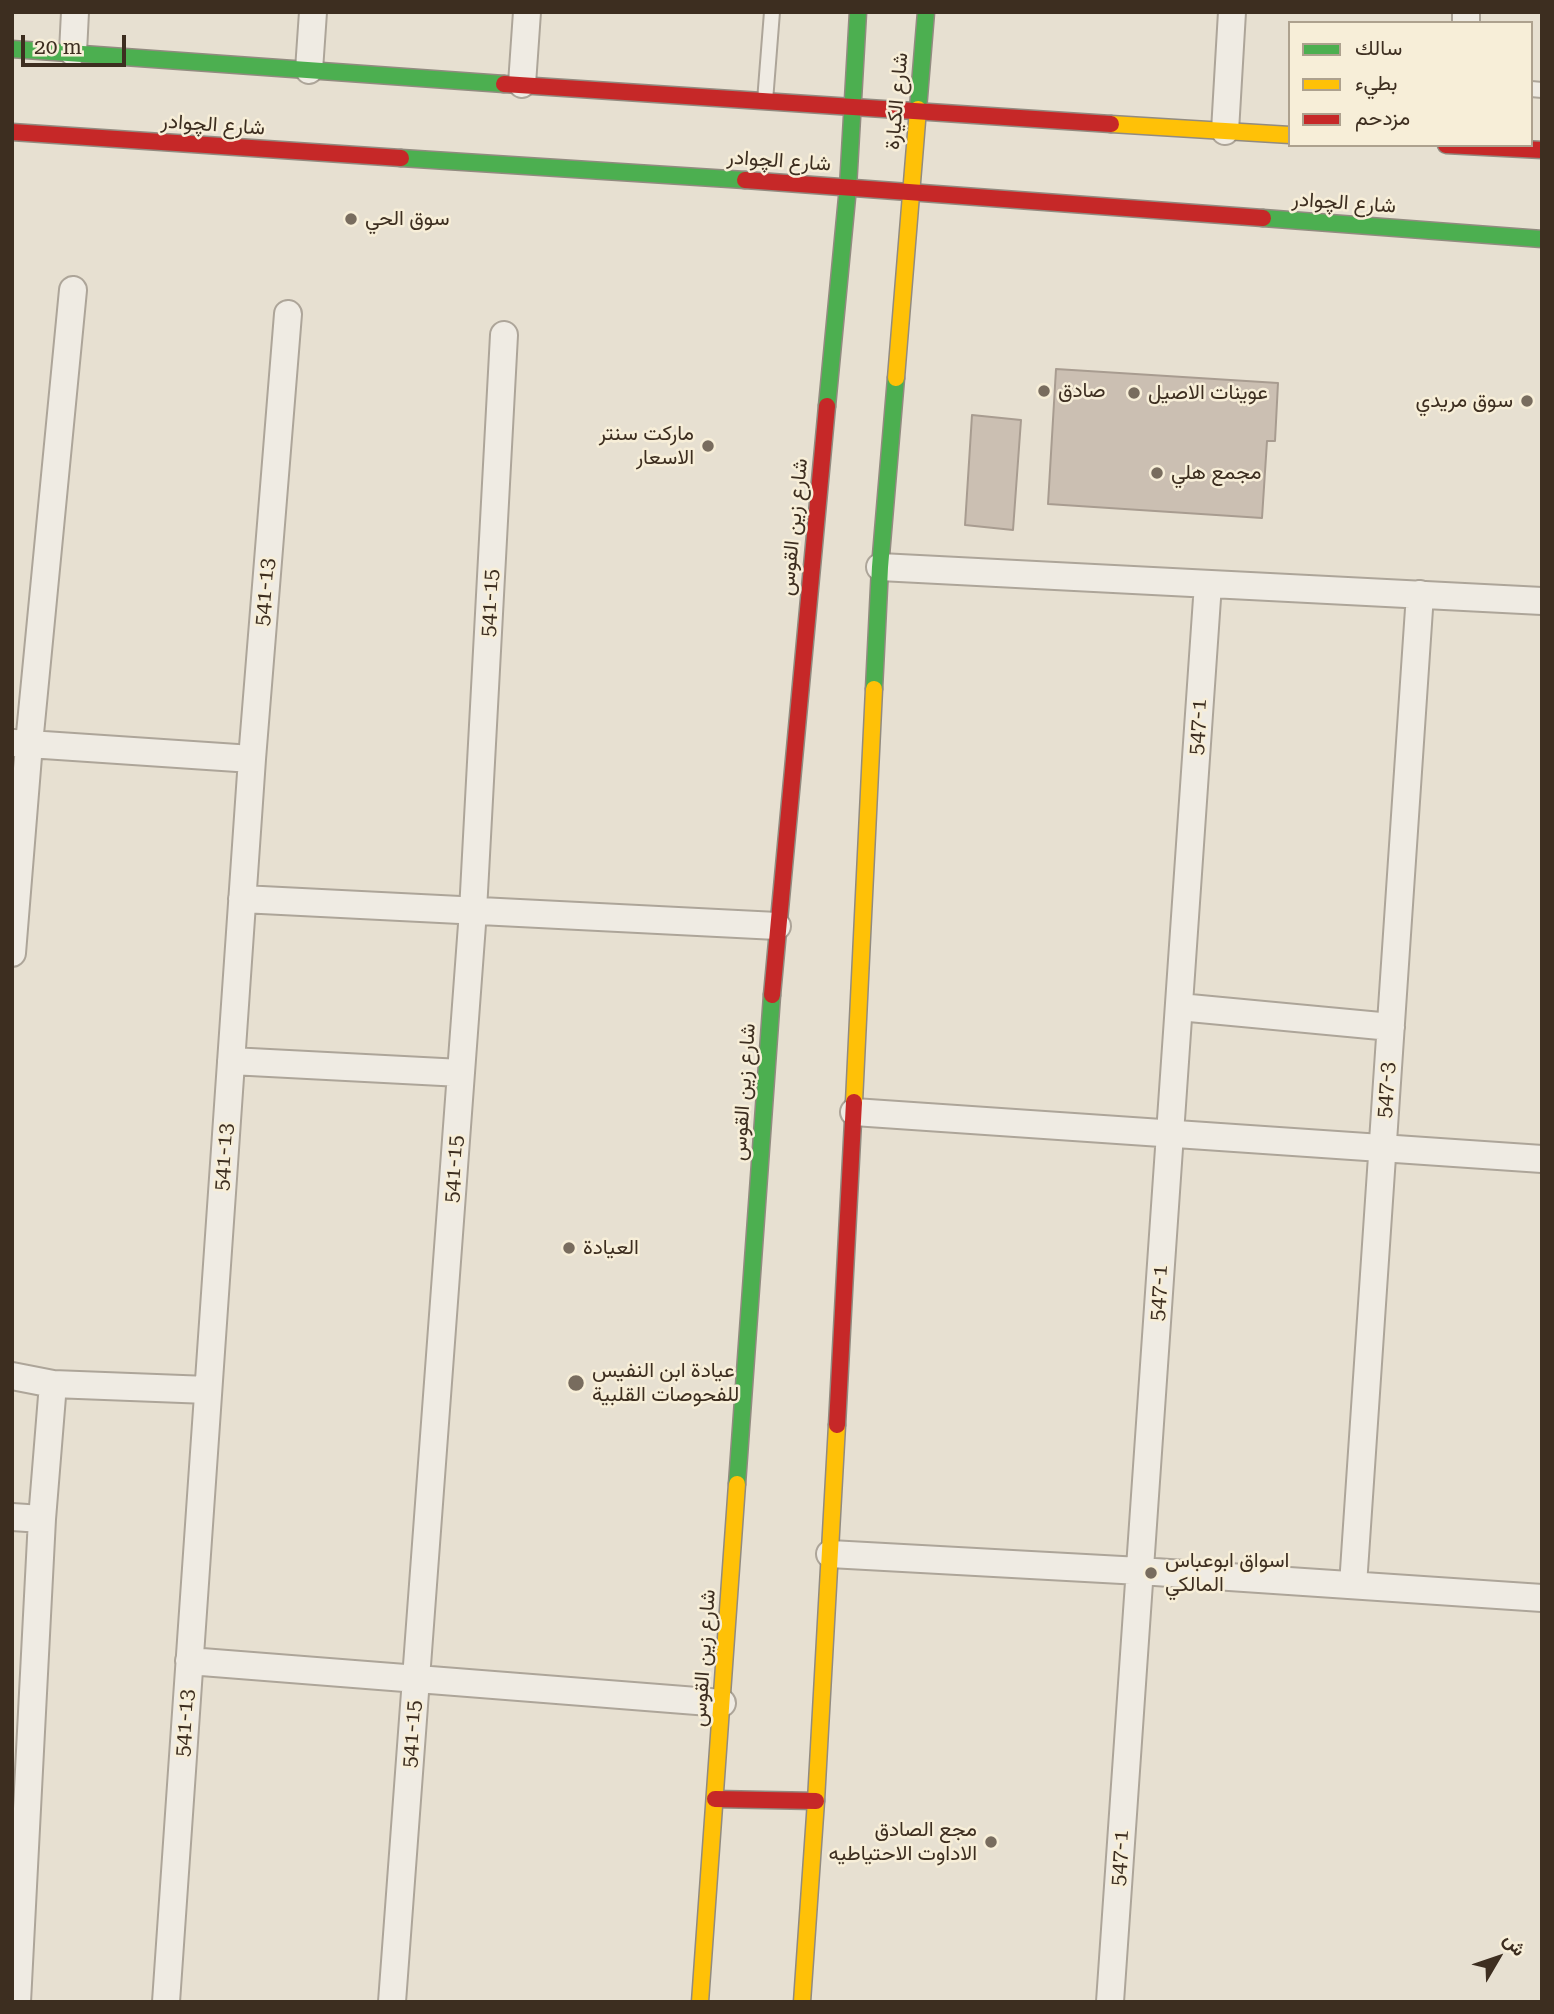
<!DOCTYPE html>
<html>
<head>
<meta charset="utf-8">
<style>
  body { margin:0 }
  #map { position:relative; width:1554px; height:2014px; overflow:hidden; background:#e7e0d1; font-family:"Roboto Serif",Vazirmatn,serif }
  canvas { display:block }
  .frame { position:absolute; inset:0; border:14px solid #3d2e20; pointer-events:none }
  .legend { position:absolute; left:1288px; top:21px; width:245px; height:126px; box-sizing:border-box; background:#f7eed8; border:2px solid #ada18e; margin:0; padding:9px 12px; list-style:none; font-size:21px; color:#3d2e20 }
  .legend li { display:flex; align-items:center; gap:14px; height:35px }
  .legend b { width:35px; border:2px solid #ada18e }
  .north { position:absolute; left:1463px; top:1923px; width:70px; height:70px; -webkit-text-stroke:5px #f7eed8; paint-order:stroke; rotate:51deg; font-size:19px; font-weight:700; line-height:28px; text-align:center; color:#3d2e20 }
  .north::after { content:''; display:block; margin:auto; width:24px; height:32px; background:#3d2e20; clip-path:polygon(50% 0,100% 100%,50% 72%,0 100%) }
  .scale { position:absolute; left:21px; top:35px; width:105px; height:32px; box-sizing:border-box; border:4px solid #3d2e20; border-top:0; padding-left:9px; font-size:21px; line-height:24px; white-space:nowrap; color:#3d2e20; -webkit-text-stroke:5px #f7eed8; paint-order:stroke }
</style>
</head>
<body>
<div id="map">
<canvas width="1554" height="2014"></canvas>
<div class="frame"></div>
<ul class="legend">
<li><b style="height:9px;background:#4caf50"></b>سالك</li>
<li><b style="height:9px;background:#ffc107"></b>بطيء</li>
<li><b style="height:9px;background:#c62828"></b>مزدحم</li>
</ul>
<div class="north">ش</div>
<div class="scale">20 m</div>
</div>
<script>
const c = document.querySelector('canvas').getContext('2d');
c.lineJoin = 'round';
function paint(path, color) { c.fillStyle = color; c.fill(path, 'evenodd'); }
const toPath = rows => new Path2D(rows.map(r => 'M' + r).join(''));
function trace(path, color, width, dash) { c.strokeStyle = color; c.lineWidth = width; c.lineCap = dash ? 'butt' : 'round'; c.setLineDash(dash || []); c.stroke(path); }
function drawText(font, color, halo, rows, align = 'center') {
  c.font = font + ' "Roboto Serif",Vazirmatn,serif'; c.lineWidth = 5; c.setLineDash([]); c.textBaseline = 'middle'; c.strokeStyle = halo; c.fillStyle = color; for (const [text, x, y, turn = 0] of rows) {
    c.save(); c.translate(x, y); c.rotate((+turn || 0) * Math.PI / 180); c.textAlign = isNaN(turn) ? turn : align; if (halo) c.strokeText(text, 0, 0); c.fillText(text, 0, 0); c.restore();
  }
}
const building = toPath([
  [1056,369,1278,383,1275,441,1267,441,1262,518,1048,504,1056,369],
  [972,415,1021,420,1013,530,965,525,972,415]
]);
paint(building, '#cbbfb2');
trace(building, '#a89c90', 2);
const lane = toPath([
  [1531,89,1542,90],
  [765,101,772,12]
]);
const street = toPath([
  [1466,23,1466,12],
  [73,52,75,12],
  [309,70,313,12],
  [522,84,527,12],
  [1225,131,1232,12],
  [880,567,1542,601],
  [14,743,252,759],
  [242,899,777,926],
  [12,953,29,744,73,290],
  [1179,1007,1391,1027],
  [231,1061,461,1073],
  [854,1112,1542,1159],
  [12,1376,53,1384,208,1390],
  [12,1517,42,1519],
  [830,1554,1140,1571,1542,1598],
  [1353,1585,1420,594],
  [189,1661,722,1703],
  [17,2002,42,1519,53,1384],
  [166,2002,252,759,288,314],
  [392,2002,473,911,504,335],
  [1110,2002,1208,584]
]);
const fast = toPath([
  [12,49,504,84],
  [918,109,926,12],
  [401,158,745,180],
  [1263,218,1542,239],
  [827,406,848,187,858,12],
  [874,689,880,567,896,378],
  [737,1484,772,995]
]);
const slow = toPath([
  [1111,124,1290,135],
  [896,378,918,109],
  [854,1102,874,689],
  [700,2002,737,1484],
  [802,2002,816,1801,837,1425]
]);
const jam = toPath([
  [504,84,1111,124],
  [12,132,401,158],
  [1446,145,1542,150],
  [745,180,1263,218],
  [772,995,827,406],
  [837,1425,854,1102],
  [715,1799,816,1801]
]);
trace(lane, '#ada599', 18);
trace(street, '#ada599', 30);
trace(fast, '#928b80', 19);
trace(slow, '#928b80', 19);
trace(jam, '#928b80', 19);
trace(lane, '#efebe3', 14);
trace(street, '#efebe3', 26);
trace(fast, '#4caf50', 16);
trace(slow, '#ffc107', 16);
trace(jam, '#c62828', 16);
for (const [x, y, r, color] of [
  [351,219,7,"#786c5e"],
  [1044,391,7,"#786c5e"],
  [1134,393,7,"#786c5e"],
  [1527,401,7,"#786c5e"],
  [708,446,7,"#786c5e"],
  [1157,473,7,"#786c5e"],
  [569,1248,7,"#786c5e"],
  [576,1383,9,"#786c5e"],
  [1151,1573,7,"#786c5e"],
  [991,1842,7,"#786c5e"]
]) { const dot = new Path2D(); dot.arc(x, y, r, 0, 2 * Math.PI); c.fillStyle = color; c.fill(dot); trace(dot, '#f7eed8', 2.5); }
drawText('21px', '#3d2e20', '#f7eed8', [
  ["شارع الكيارة",897,101,-85],
  ["شارع الچوادر",213,125,4],
  ["شارع الچوادر",779,161,4],
  ["شارع الچوادر",1344,203,4],
  ["شارع زين القوس",794,527,-84],
  ["541-13",265,592,-85],
  ["541-15",490,603,-87],
  ["547-1",1198,727,-86],
  ["547-3",1386,1090,-86],
  ["شارع زين القوس",744,1092,-86],
  ["541-13",224,1157,-86],
  ["541-15",454,1169,-86],
  ["547-1",1159,1293,-86],
  ["شارع زين القوس",704,1658,-86],
  ["541-13",185,1723,-86],
  ["541-15",412,1734,-86],
  ["547-1",1120,1858,-86]
]);
drawText('21px', '#3d2e20', '#f7eed8', [
  ["سوق الحي",365,219],
  ["صادق",1058,391],
  ["عوينات الاصيل",1148,393],
  ["سوق مريدي",1513,401,"right"],
  ["ماركت سنتر",694,434,"right"],
  ["الاسعار",694,458,"right"],
  ["مجمع هلي",1171,473],
  ["العيادة",583,1248],
  ["عيادة ابن النفيس",592,1371],
  ["للفحوصات القلبية",592,1395],
  ["اسواق ابوعباس",1165,1561],
  ["المالكي",1165,1585],
  ["مجع الصادق",977,1830,"right"],
  ["الاداوت الاحتياطيه",977,1854,"right"]
], 'left');
</script>
</body>
</html>
